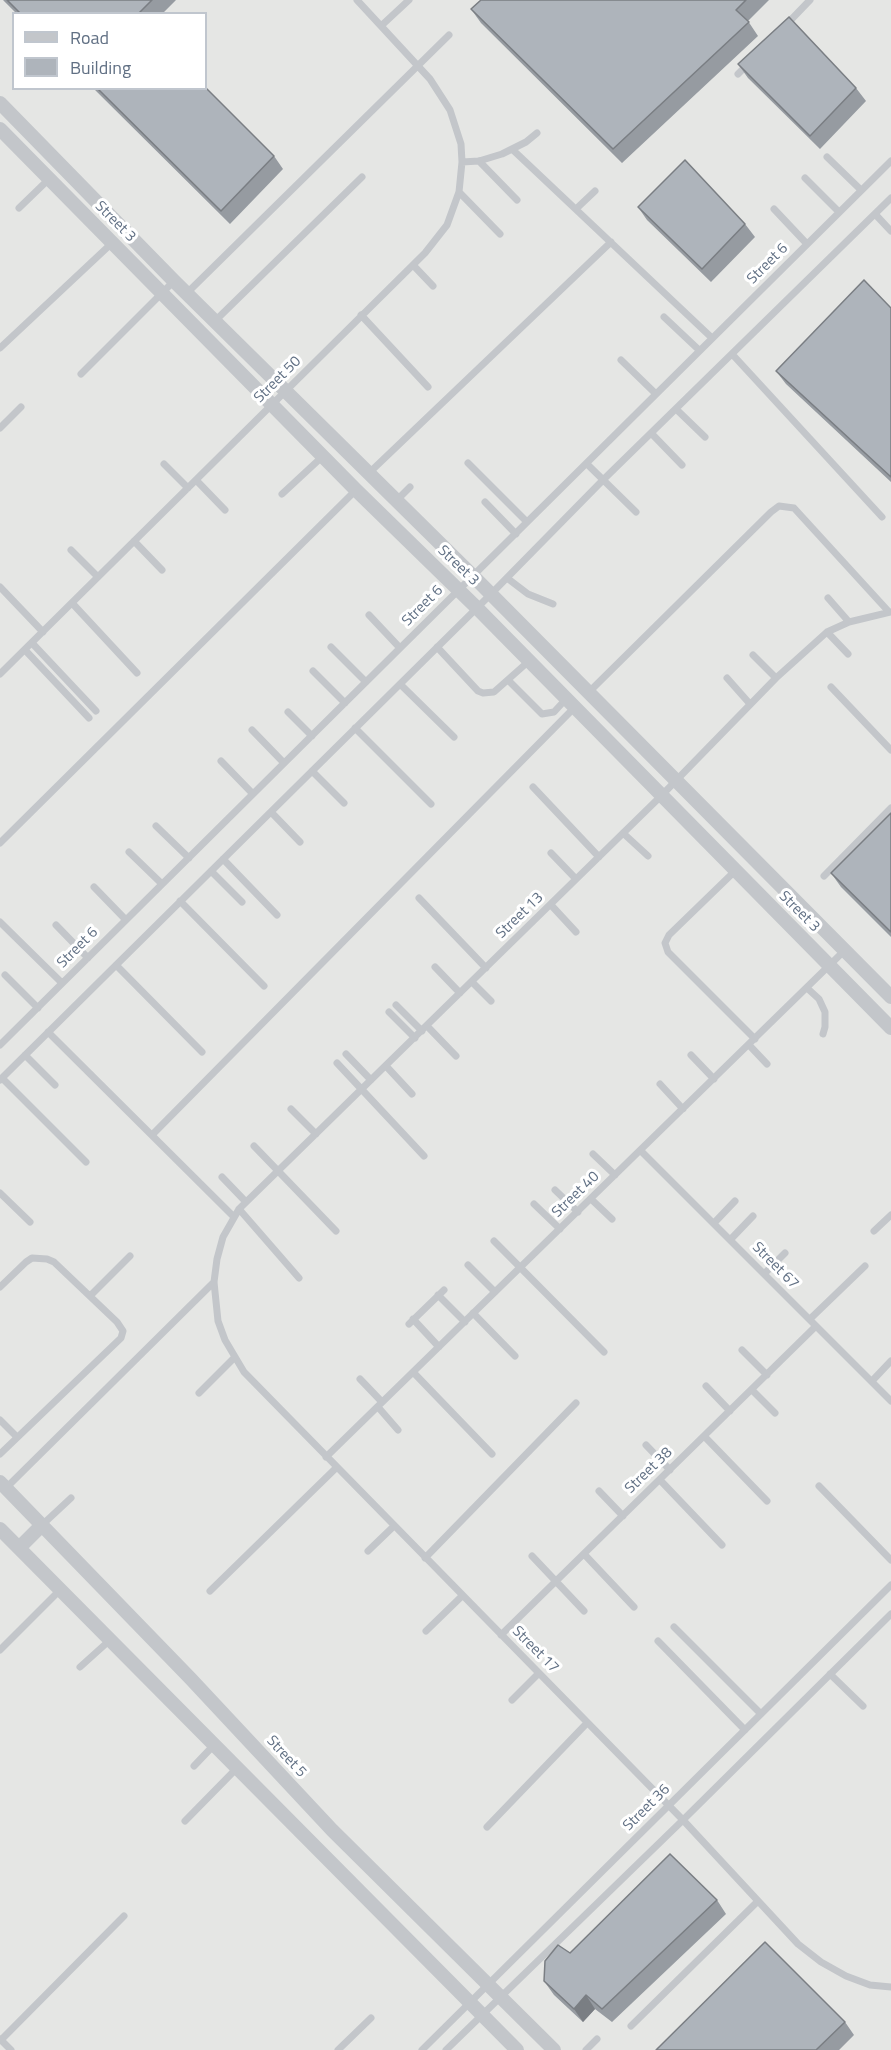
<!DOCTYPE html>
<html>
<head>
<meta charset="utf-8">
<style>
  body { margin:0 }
  #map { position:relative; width:891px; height:2050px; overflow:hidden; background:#f4f5f0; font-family:"Titillium Web",sans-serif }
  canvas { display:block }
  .legend { position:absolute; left:12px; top:12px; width:195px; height:78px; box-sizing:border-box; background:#fff; border:2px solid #c0c6ce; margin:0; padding:8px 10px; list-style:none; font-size:18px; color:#617084 }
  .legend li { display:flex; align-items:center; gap:12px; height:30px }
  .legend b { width:30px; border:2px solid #c0c6ce }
</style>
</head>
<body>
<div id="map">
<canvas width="891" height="2050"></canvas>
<ul class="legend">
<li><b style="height:8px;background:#c3c6ca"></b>Road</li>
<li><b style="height:16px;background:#aeb4bb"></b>Building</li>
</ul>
</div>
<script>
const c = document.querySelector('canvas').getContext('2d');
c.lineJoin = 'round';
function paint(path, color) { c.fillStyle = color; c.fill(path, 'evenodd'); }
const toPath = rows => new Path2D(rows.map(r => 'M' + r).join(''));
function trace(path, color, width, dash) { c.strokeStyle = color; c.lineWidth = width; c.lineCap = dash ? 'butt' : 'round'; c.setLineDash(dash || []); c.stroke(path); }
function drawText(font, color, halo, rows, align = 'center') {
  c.font = font + ' "Titillium Web",sans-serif'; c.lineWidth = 6; c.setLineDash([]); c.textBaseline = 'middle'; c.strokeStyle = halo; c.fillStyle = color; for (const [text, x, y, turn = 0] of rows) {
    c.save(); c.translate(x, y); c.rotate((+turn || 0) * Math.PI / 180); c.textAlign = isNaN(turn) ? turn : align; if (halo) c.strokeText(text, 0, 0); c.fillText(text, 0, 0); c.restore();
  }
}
paint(toPath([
  [0,0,891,0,891,2050,0,2050],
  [14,14,206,14,206,88,14,88]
]), '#e5e6e4');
trace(toPath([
  [381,26,409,0],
  [785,26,810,0],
  [738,74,748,64],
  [513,150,712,338],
  [827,157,861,190],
  [479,161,517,200],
  [462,162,479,161,502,154,526,142,537,133],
  [805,178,839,212],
  [459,192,500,234],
  [19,208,49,179],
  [576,209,595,191],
  [774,209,807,244],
  [875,214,891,231],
  [413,265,433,286],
  [187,293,449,35],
  [361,315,428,387],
  [664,317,699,350],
  [215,321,362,177],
  [0,348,112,243],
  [732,354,882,517],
  [621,360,656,394],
  [81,374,174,281],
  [676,409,705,437],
  [0,428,21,407],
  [651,433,682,465],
  [468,463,527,522],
  [164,464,188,488],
  [587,464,636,512],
  [369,473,611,242],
  [196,480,225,510],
  [282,494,323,456],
  [397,500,410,487],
  [485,502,516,534],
  [134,541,162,570],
  [71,550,98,577],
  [507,578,528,594,553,604],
  [0,587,43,632],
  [828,598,849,622],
  [72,603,137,673],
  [891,612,849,622,827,632,776,678,661,796,239,1209,223,1237,217,1259,214,1282,218,1321,225,1340,244,1372,683,1820,798,1944,821,1962,846,1976,870,1985,891,1987],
  [369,615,400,648],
  [827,632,848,654],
  [32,643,96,711],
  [331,647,366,682],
  [437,647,478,691,483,693,494,692,529,661],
  [25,650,89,718],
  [753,655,776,678],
  [313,671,345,703],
  [0,674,425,253,447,225,459,192,462,162,461,144,450,110,430,79,357,0],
  [727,678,750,704],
  [508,680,542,714,554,712,566,699],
  [400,684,454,737],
  [831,687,891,750],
  [589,692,771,512,779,506,794,508,889,612],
  [288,712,312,736],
  [355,728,431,804],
  [252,730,284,763],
  [221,761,253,794],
  [312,771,344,803],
  [533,787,599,857],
  [271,812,300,842],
  [156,826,189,858],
  [623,833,648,856],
  [0,843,356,490],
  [129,852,162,884],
  [551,853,576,879],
  [223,859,277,915],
  [211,871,242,902],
  [735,871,669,935,665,943,668,952,755,1039],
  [824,876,891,808],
  [94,887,126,920],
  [419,898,486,968],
  [180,901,264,986],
  [551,905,576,932],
  [0,922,62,983],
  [56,925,88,958],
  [116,965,202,1052],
  [435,967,460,993],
  [5,975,38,1008],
  [472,982,491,1001],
  [807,988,819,999,825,1012,825,1027,823,1034],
  [396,1005,422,1031],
  [389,1012,415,1038],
  [427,1026,456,1056],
  [48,1032,234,1217],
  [0,1045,891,161],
  [749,1045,767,1064],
  [346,1054,371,1080],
  [25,1055,55,1085],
  [691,1055,714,1079],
  [337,1063,424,1156],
  [386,1066,412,1094],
  [2,1078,86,1162],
  [0,1080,491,594,603,480,891,198],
  [660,1084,683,1109],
  [291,1109,316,1134],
  [152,1135,575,707],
  [254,1146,336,1231],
  [641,1151,891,1401],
  [593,1154,615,1175],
  [222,1177,246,1202],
  [555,1190,578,1212],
  [0,1193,30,1222],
  [591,1199,612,1219],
  [534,1204,560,1229],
  [239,1209,299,1278],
  [714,1223,735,1201],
  [874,1231,891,1215],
  [730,1240,753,1216],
  [494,1241,604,1352],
  [468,1265,495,1292],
  [764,1274,785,1253],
  [0,1287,26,1262,32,1258,47,1259,54,1262,117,1322,123,1331,121,1338,0,1454],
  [438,1295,465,1322],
  [90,1296,130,1256],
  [473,1313,515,1356],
  [413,1319,439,1347],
  [810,1319,865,1266],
  [409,1324,444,1290],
  [742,1350,767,1375],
  [413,1372,492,1454],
  [360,1379,382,1402],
  [872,1381,891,1361],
  [706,1386,730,1411],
  [752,1390,775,1413],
  [199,1393,234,1358],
  [378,1407,398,1430],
  [0,1420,17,1437],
  [704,1436,767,1501],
  [646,1445,670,1470],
  [326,1457,844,951],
  [660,1480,722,1545],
  [819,1486,891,1560],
  [6,1488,214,1282],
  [599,1491,623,1516],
  [42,1525,71,1498],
  [368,1551,394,1526],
  [584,1554,634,1607],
  [532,1556,584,1611],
  [425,1558,576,1403],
  [210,1591,337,1467],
  [674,1627,761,1714],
  [426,1631,462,1596],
  [501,1635,816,1326],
  [658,1641,745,1730],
  [0,1650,60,1590],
  [80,1667,110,1640],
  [830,1674,863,1706],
  [512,1700,539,1673],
  [194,1766,214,1745],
  [185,1821,237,1768],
  [487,1827,587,1723],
  [631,2026,757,1902],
  [0,2039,11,2050],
  [1,2040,124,1916],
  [338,2050,371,2018],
  [422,2050,891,1585],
  [446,2050,683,1820,891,1614],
  [586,2050,597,2039]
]), '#c3c6ca', 7);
trace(toPath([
  [0,103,174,281,473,576,891,997],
  [0,129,356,490,477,608,891,1028],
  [0,1482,190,1678,332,1830,554,2050],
  [0,1529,517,2050],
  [19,1548,42,1525]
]), '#c3c6ca', 14);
paint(toPath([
  [3,0,176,0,162,14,17,14],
  [481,0,769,0,748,21,758,36,622,163,481,23,471,9],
  [738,64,856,88,866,101,820,149,748,78],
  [93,88,206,88,274,156,283,169,230,224],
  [638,207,745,224,755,237,711,282,647,220],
  [891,308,891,482,786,384,776,371],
  [891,813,891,937,841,887,831,873],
  [717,1900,726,1914,612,2022,595,2009,583,2022,554,1995,544,1981,570,1953],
  [845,2022,854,2035,839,2050,656,2050]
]), '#969ba1');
paint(toPath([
  [586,1995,595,2009,583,2022,574,2009]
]), '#7a7e83');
const building = toPath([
  [7,0,152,0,138,14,21,14,7,0],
  [481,0,746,0,736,10,749,22,613,149,471,9,481,0],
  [789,17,856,88,810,136,738,64,789,17],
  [97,88,206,88,274,156,221,211,97,88],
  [685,160,745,224,702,269,638,207,685,160],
  [864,280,891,308,891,477,776,371,864,280],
  [891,813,891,932,831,873,891,813],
  [670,1854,717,1900,602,2009,586,1995,574,2009,544,1981,545,1961,558,1945,570,1953,670,1854],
  [765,1942,845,2022,816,2050,656,2050,765,1942]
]);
paint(building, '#aeb4bb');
trace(building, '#7a7e83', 1.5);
drawText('15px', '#617084', '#fff', [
  ["Street 3",115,222,45],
  ["Street 6",768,264,-45],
  ["Street 50",278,380,-45],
  ["Street 3",458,566,44],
  ["Street 6",423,606,-45],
  ["Street 3",799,912,45],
  ["Street 13",520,916,-44],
  ["Street 6",78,948,-45],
  ["Street 40",576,1195,-44],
  ["Street 67",775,1266,45],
  ["Street 38",649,1471,-44],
  ["Street 17",535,1650,45],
  ["Street 5",286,1757,47],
  ["Street 36",647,1808,-45]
]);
</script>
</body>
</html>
